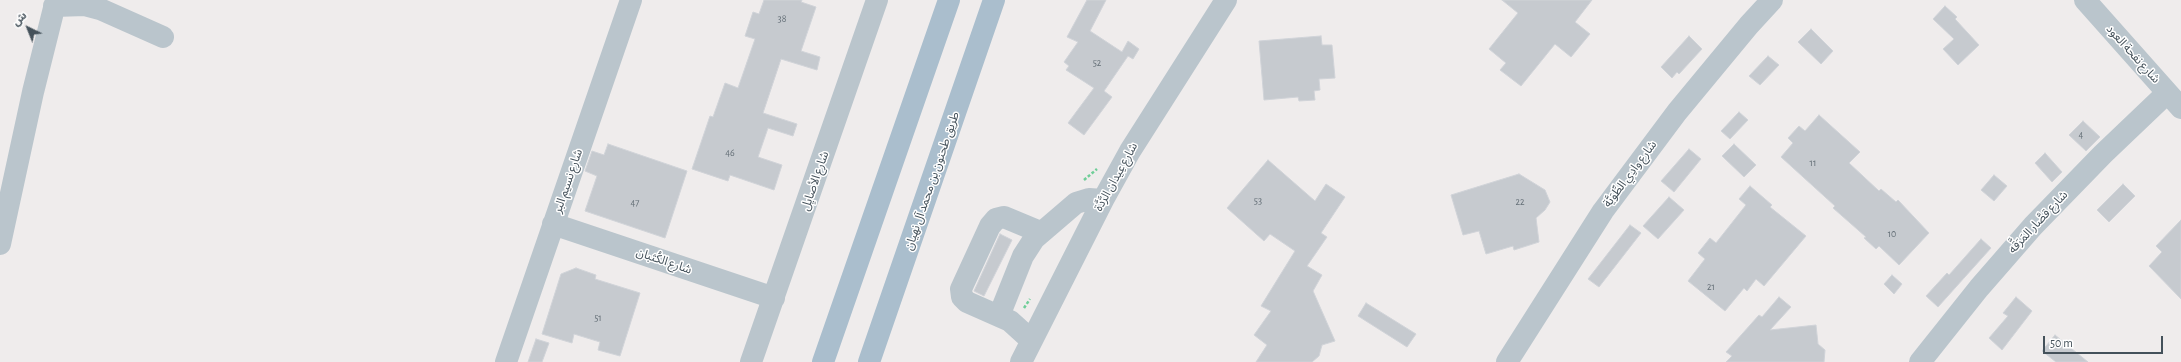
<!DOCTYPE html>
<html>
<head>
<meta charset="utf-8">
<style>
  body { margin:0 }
  #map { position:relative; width:2181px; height:362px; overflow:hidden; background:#efecec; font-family:"Alegreya Sans","Noto Sans Arabic",sans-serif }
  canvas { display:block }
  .north { position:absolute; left:8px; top:8px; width:40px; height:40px; -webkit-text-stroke:3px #fff; paint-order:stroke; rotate:317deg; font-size:11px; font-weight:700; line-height:16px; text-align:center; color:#44515a }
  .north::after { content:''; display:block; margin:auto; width:14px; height:18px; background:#44515a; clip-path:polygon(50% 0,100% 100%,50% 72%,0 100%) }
  .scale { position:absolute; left:2043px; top:336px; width:120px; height:18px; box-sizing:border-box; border:2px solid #44515a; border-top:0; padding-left:5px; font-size:12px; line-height:14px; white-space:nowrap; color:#44515a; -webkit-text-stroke:3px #fff; paint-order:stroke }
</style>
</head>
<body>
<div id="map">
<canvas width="2181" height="362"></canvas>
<div class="north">ش</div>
<div class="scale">50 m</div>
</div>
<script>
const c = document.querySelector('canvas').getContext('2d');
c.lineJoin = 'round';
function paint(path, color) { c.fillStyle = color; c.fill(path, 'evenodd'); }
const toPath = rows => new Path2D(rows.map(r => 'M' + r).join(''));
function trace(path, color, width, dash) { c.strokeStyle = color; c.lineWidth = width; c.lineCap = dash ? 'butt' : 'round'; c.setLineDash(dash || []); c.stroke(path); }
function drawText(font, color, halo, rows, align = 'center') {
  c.font = font + ' "Alegreya Sans","Noto Sans Arabic",sans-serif'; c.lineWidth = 3; c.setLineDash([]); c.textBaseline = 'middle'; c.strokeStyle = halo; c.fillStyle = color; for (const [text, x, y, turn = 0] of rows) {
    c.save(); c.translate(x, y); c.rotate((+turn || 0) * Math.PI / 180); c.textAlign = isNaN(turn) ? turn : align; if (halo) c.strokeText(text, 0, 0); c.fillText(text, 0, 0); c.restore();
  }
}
const building = toPath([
  [764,0,802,0,801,2,816,7,801,51,820,57,817,70,781,59,763,113,797,124,793,136,768,128,758,157,782,165,774,190,730,175,728,181,692,169,710,116,713,117,725,83,738,88,755,39,745,36,753,12,759,14,764,0],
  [1087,0,1106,0,1090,31,1122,52,1128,41,1139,49,1133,59,1128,56,1104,91,1112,97,1084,135,1068,123,1094,88,1066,70,1069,66,1064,62,1078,42,1067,37,1087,0],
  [1502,0,1592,0,1575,22,1590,34,1571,57,1555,44,1521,86,1500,70,1506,63,1489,49,1518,13,1502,0],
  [1945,6,1957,17,1955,19,1979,45,1958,65,1943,49,1954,39,1933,19,1945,6],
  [1811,29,1833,51,1821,64,1798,42,1811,29],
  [1321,36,1322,45,1332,45,1335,78,1319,79,1320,90,1314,91,1315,100,1299,101,1298,97,1264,100,1259,41,1321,36],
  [1689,36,1702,49,1679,74,1677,72,1672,78,1661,67,1689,36],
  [1768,56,1779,65,1760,85,1749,76,1768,56],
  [1739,112,1748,120,1730,139,1721,131,1739,112],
  [1819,115,1860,152,1849,163,1879,191,1881,189,1896,202,1898,200,1929,233,1899,265,1879,246,1876,249,1864,238,1866,237,1833,208,1835,206,1781,157,1793,143,1788,138,1799,126,1805,131,1819,115],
  [2083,121,2100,137,2086,151,2069,135,2083,121],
  [608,144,687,171,665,238,585,211,597,176,585,171,592,151,604,155,608,144],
  [1734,144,1756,165,1744,177,1722,156,1734,144],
  [1689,149,1701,159,1674,192,1661,181,1689,149],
  [2045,153,2062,172,2052,182,2035,163,2045,153],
  [1268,160,1315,201,1326,184,1345,197,1321,233,1327,237,1307,266,1322,275,1313,291,1335,341,1322,345,1319,356,1312,362,1256,362,1267,345,1254,335,1271,311,1261,306,1295,251,1270,234,1264,241,1227,208,1268,160],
  [1519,174,1545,190,1550,202,1545,210,1536,218,1539,242,1514,250,1513,246,1486,254,1479,231,1463,235,1451,195,1519,174],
  [1994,175,2007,186,1994,201,1981,190,1994,175],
  [2123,184,2135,196,2109,222,2097,210,2123,184],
  [1750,186,1772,205,1770,207,1806,236,1764,286,1756,279,1747,291,1744,288,1725,311,1688,281,1705,259,1698,253,1710,238,1716,243,1746,205,1739,199,1750,186],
  [1669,197,1684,210,1658,239,1643,226,1669,197],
  [2181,220,2181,299,2149,266,2162,252,2156,246,2181,220],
  [1630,225,1641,233,1599,287,1588,279,1630,225],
  [1000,234,1012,240,984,296,974,291,1000,234],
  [1981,239,1991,248,1938,307,1926,296,1947,273,1949,275,1981,239],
  [576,268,596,275,595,279,640,293,620,356,598,350,600,342,574,334,572,343,542,334,561,274,576,268],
  [1892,275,1902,284,1894,294,1884,284,1892,275],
  [1779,297,1791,307,1770,330,1816,325,1818,344,1825,350,1824,362,1726,362,1732,356,1726,352,1759,315,1762,317,1779,297],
  [2016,297,2032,311,2002,350,1989,338,2008,316,2003,313,2016,297],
  [1366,303,1416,334,1407,347,1358,316,1366,303],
  [2055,335,2088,362,2056,362,2042,351,2055,335],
  [536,339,549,343,542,362,528,362,536,339]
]);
paint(building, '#c6cacf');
trace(building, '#d0d3d8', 1);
trace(toPath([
  [1084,180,1097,169],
  [1024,308,1030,299]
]), '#6fce98', 2.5, [3, 2]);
trace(toPath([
  [2085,0,2181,108],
  [54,6,85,5,100,9,163,37],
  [553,224,774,298],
  [0,244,33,92,56,0],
  [999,316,1023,256,1034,239,1076,203,1089,199,1103,200],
  [1031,340,1010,321,967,302,962,297,961,289,990,226,996,219,1004,217,1040,232],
  [506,362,631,0],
  [751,362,877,0],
  [1021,362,1103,200,1130,151,1226,0],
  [1507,362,1603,211,1677,112,1749,25,1772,0],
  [1920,362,1979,288,2033,226,2103,154,2167,93]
]), '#bac5cc', 22);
trace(toPath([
  [823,362,949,0],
  [869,362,994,0]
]), '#aabecd', 22);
drawText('10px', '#646f77', null, [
  ["38",782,19],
  ["52",1097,63],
  ["4",2081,135],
  ["46",730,153],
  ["11",1813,163],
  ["53",1258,201],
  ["22",1520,202],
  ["47",635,203],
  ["10",1892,234],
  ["21",1711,287],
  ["51",598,318]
]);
drawText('12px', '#44515a', '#fff', [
  ["شارع نفحة العود",2133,54,48],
  ["شارع وادِي الطِّوَيَّة",1630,174,-53],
  ["شارع عِيدان الرَّدَّة",1116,177,-61],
  ["شارع نسيم البر",568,181,-71],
  ["شارع الأصايِل",815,181,-71],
  ["طريق طحنون بن محمد آل نهيان",932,181,-71],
  ["شارع قصَّار المَرَقَّه",2038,222,-47],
  ["شارع الكُثبان",664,261,19]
]);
</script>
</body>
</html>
